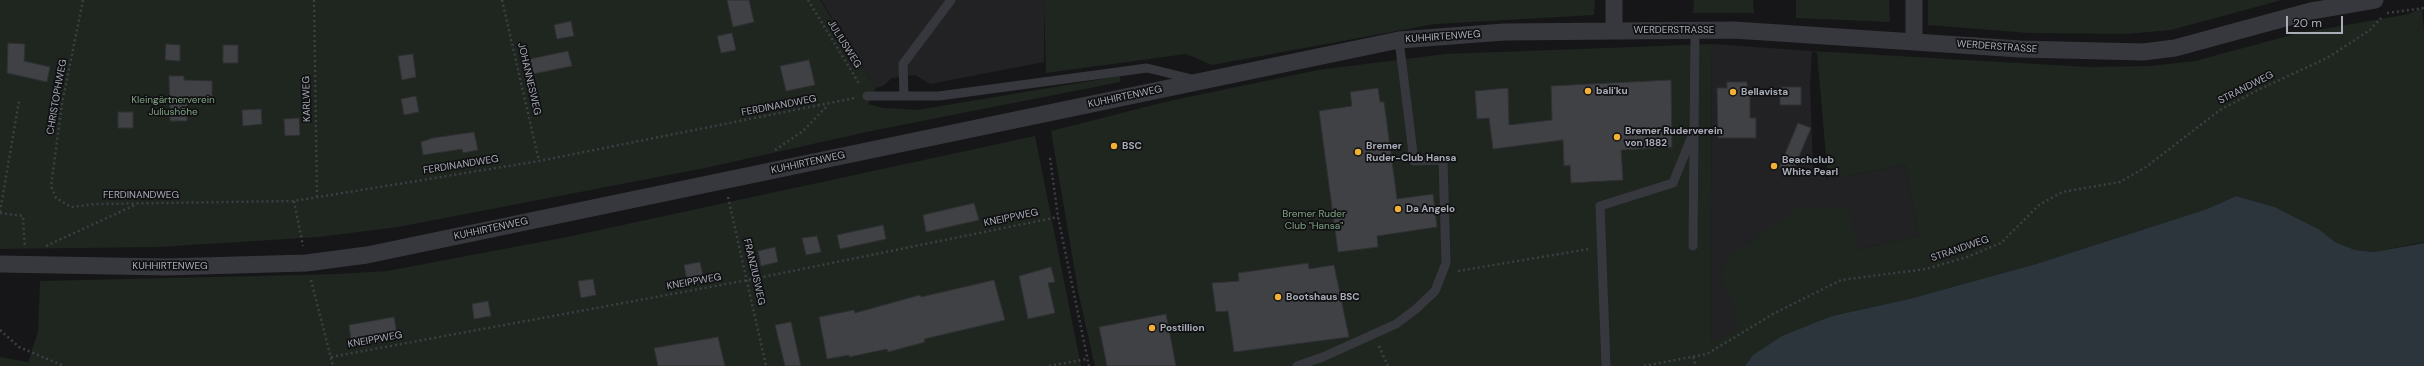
<!DOCTYPE html>
<html>
<head>
<meta charset="utf-8">
<style>
  body { margin:0 }
  #map { position:relative; width:2424px; height:366px; overflow:hidden; background:#161618; font-family:"DM Sans",sans-serif }
  canvas { display:block }
  .scale { position:absolute; left:2286px; top:16px; width:57px; height:18px; box-sizing:border-box; border:2px solid #a8adb8; border-top:0; padding-left:5px; font-size:12px; line-height:14px; white-space:nowrap; color:#a8adb8; -webkit-text-stroke:3px #111113; paint-order:stroke }
</style>
</head>
<body>
<div id="map">
<canvas width="2424" height="366"></canvas>
<div class="scale">20 m</div>
</div>
<script>
const c = document.querySelector('canvas').getContext('2d');
c.lineJoin = 'round';
function paint(path, color) { c.fillStyle = color; c.fill(path, 'evenodd'); }
const toPath = rows => new Path2D(rows.map(r => 'M' + r).join(''));
function trace(path, color, width, dash) { c.strokeStyle = color; c.lineWidth = width; c.lineCap = dash ? 'butt' : 'round'; c.setLineDash(dash || []); c.stroke(path); }
function drawText(font, color, halo, rows, align = 'center') {
  c.font = font + ' "DM Sans",sans-serif'; c.lineWidth = 3.5; c.setLineDash([]); c.textBaseline = 'middle'; c.strokeStyle = halo; c.fillStyle = color; for (const [text, x, y, turn = 0] of rows) {
    c.save(); c.translate(x, y); c.rotate((+turn || 0) * Math.PI / 180); c.textAlign = isNaN(turn) ? turn : align; if (halo) c.strokeText(text, 0, 0); c.fillText(text, 0, 0); c.restore();
  }
}
paint(toPath([
  [821,0,1044,0,1044,62,930,84,915,75,892,78,883,86,876,88],
  [1712,44,1812,51,1810,84,1813,166,1828,179,1905,165,1919,236,1858,249,1863,278,1710,343]
]), '#222225');
paint(toPath([
  [0,0,820,0,876,88,868,104,883,108,917,110,1120,76,1120,82,871,131,705,168,398,227,319,237,256,241,158,247,0,249],
  [1044,0,1595,0,1594,15,1435,24,1212,65,1186,54,1046,73],
  [1694,0,1753,0,1754,13,1693,13],
  [1796,0,1889,0,1890,22,1796,18],
  [1928,0,2282,0,2171,30,2126,34,2029,33,1928,25],
  [2422,8,2424,31,2424,242,2374,252,2355,250,2335,242,2320,230,2275,207,2236,196,2207,209,2036,264,1909,299,1832,316,1753,355,1745,366,1095,366,1079,296,1051,131,1169,101,1318,70,1445,54,1712,44,1710,343,1737,330,1733,305,1721,276,1730,255,1799,208,1848,207,1858,249,1919,236,1905,165,1828,179,1817,53,1812,51,2088,67,2150,66,2195,61,2295,34,2409,14],
  [1035,136,1081,366,0,366,0,357,28,362,38,332,40,281,338,274,387,271,567,237]
]), '#1e261f');
paint(toPath([
  [2236,196,2275,207,2320,230,2335,242,2355,250,2374,252,2424,243,2424,366,1745,366,1753,355,1782,336,1832,316,1909,299,2036,264,2207,209]
]), '#2c353c');
const building = toPath([
  [727,0,749,0,754,22,733,27,727,0],
  [571,21,574,36,557,39,554,25,571,21],
  [732,33,736,50,721,53,717,36,732,33],
  [8,43,25,44,24,61,50,67,47,82,7,73,8,43],
  [166,44,180,45,180,61,165,60,166,44],
  [223,45,238,45,238,63,223,63,223,45],
  [568,51,572,66,533,74,530,59,568,51],
  [413,54,416,77,402,80,398,56,413,54],
  [809,60,815,85,786,91,780,66,809,60],
  [169,76,184,76,184,80,212,81,212,102,187,101,187,121,170,121,169,76],
  [1671,80,1672,147,1621,150,1623,180,1571,183,1570,165,1564,166,1563,140,1493,149,1489,118,1477,119,1475,91,1508,88,1509,125,1552,120,1551,86,1671,80],
  [1727,82,1747,82,1747,89,1750,89,1750,118,1756,118,1756,138,1718,138,1717,88,1727,88,1727,82],
  [1780,87,1801,87,1801,105,1780,105,1780,87],
  [1378,88,1380,102,1384,102,1397,199,1433,194,1437,227,1377,236,1378,247,1338,252,1319,111,1352,106,1350,92,1378,88],
  [416,96,419,112,404,115,401,99,416,96],
  [261,109,262,124,243,126,242,110,261,109],
  [118,112,133,112,133,128,118,128,118,112],
  [299,118,300,135,285,136,284,119,299,118],
  [1798,123,1811,128,1792,173,1779,168,1798,123],
  [474,132,478,150,463,153,462,149,423,155,421,142,433,138,474,132],
  [974,203,979,220,926,232,923,215,974,203],
  [883,225,886,239,840,249,837,235,883,225],
  [817,236,821,252,806,255,802,238,817,236],
  [775,247,778,262,761,266,758,251,775,247],
  [700,262,703,276,687,280,684,265,700,262],
  [1308,263,1309,269,1334,265,1349,337,1234,352,1228,311,1216,312,1212,283,1239,281,1238,273,1308,263],
  [1051,267,1055,282,1048,283,1055,313,1028,319,1019,276,1051,267],
  [593,279,596,295,581,298,578,281,593,279],
  [994,280,1005,320,924,339,925,342,888,352,887,349,849,357,849,355,827,359,819,317,854,310,855,313,920,295,921,297,994,280],
  [488,301,491,316,474,319,472,304,488,301],
  [1166,314,1176,366,1107,366,1099,327,1166,314],
  [394,317,397,334,351,340,349,325,394,317],
  [791,322,801,366,785,366,775,325,791,322],
  [718,337,725,366,658,366,654,348,718,337]
]);
paint(building, '#404145');
trace(building, '#303034', 1);
trace(toPath([
  [83,0,62,104,51,186,56,198,71,207,95,204,294,201,539,161,855,98],
  [314,0,317,197],
  [502,0,539,161],
  [808,0,860,85],
  [2387,13,2424,8],
  [775,150,803,131,828,105],
  [1050,158,1058,217,1089,366],
  [728,197,766,366],
  [294,201,303,246],
  [0,212,19,101],
  [0,213,23,216,25,248],
  [46,246,135,205],
  [1458,271,1589,249],
  [311,280,333,366],
  [0,330,19,347,64,366],
  [1379,346,1388,366],
  [331,357,748,280,1058,217],
  [1693,357,1696,366],
  [1049,366,1087,359],
  [1644,366,1707,354,1773,314,1841,280,1926,269,1967,257,2001,243,2039,205,2062,192,2120,182,2146,167,2220,110,2260,89,2327,58,2370,30,2381,18]
]), '#3d3f44', 2.5, [2, 3]);
trace(toPath([
  [867,96,939,96,1147,68,1192,79],
  [904,96,903,64,951,0],
  [1693,246,1695,30],
  [1297,366,1323,357,1396,324,1416,309,1435,291,1446,263,1443,160,1414,161,1399,40],
  [1606,366,1600,206,1673,183,1694,131]
]), '#37383d', 9);
trace(toPath([
  [1914,0,1914,41],
  [1614,30,1614,0],
  [0,264,167,267,306,263,367,255,1399,40,1504,32,1734,30,2020,49,2143,52,2175,48,2311,11,2375,0]
]), '#37383d', 17);
for (const [x, y, r, color] of [
  [1588,91,4,"#f2b134"],
  [1733,92,4,"#f2b134"],
  [1617,137,4,"#f2b134"],
  [1114,146,4,"#f2b134"],
  [1358,152,4,"#f2b134"],
  [1774,166,4,"#f2b134"],
  [1398,209,4,"#f2b134"],
  [1278,297,4,"#f2b134"],
  [1152,328,4,"#f2b134"]
]) { const dot = new Path2D(); dot.arc(x, y, r, 0, 2 * Math.PI); c.fillStyle = color; c.fill(dot); trace(dot, '#111113', 1.5); }
drawText('10px', '#a8adb8', '#111113', [
  ["WERDERSTRASSE",1674,30],
  ["KUHHIRTENWEG",1443,37,-4],
  ["JULIUSWEG",844,44,58],
  ["WERDERSTRASSE",1997,47,4],
  ["JOHANNESWEG",529,79,77],
  ["STRANDWEG",2246,88,-27],
  ["CHRISTOPHWEG",57,97,-80],
  ["KUHHIRTENWEG",1125,97,-12],
  ["KARLWEG",307,99,-91],
  ["FERDINANDWEG",779,106,-11],
  ["KUHHIRTENWEG",808,163,-12],
  ["FERDINANDWEG",461,165,-9],
  ["FERDINANDWEG",141,195],
  ["KNEIPPWEG",1011,218,-12],
  ["KUHHIRTENWEG",491,229,-12],
  ["STRANDWEG",1960,249,-19],
  ["KUHHIRTENWEG",170,266],
  ["FRANZIUSWEG",754,272,77],
  ["KNEIPPWEG",694,282,-10],
  ["KNEIPPWEG",375,340,-10]
]);
drawText('bold 10px', '#a8adb8', '#111113', [
  ["bali'ku",1596,91],
  ["Bellavista",1741,92],
  ["Bremer Ruderverein",1625,131],
  ["von 1882",1625,143],
  ["BSC",1122,146],
  ["Bremer",1366,146],
  ["Ruder-Club Hansa",1366,158],
  ["Beachclub",1782,160],
  ["White Pearl",1782,172],
  ["Da Angelo",1406,209],
  ["Bootshaus BSC",1286,297],
  ["Postillion",1160,328]
], 'left');
drawText('10px', '#7fa381', '#111113', [
  ["Kleingärtnerverein",173,100],
  ["Juliushöhe",173,112],
  ["Bremer Ruder",1314,214],
  ["Club \"Hansa\"",1314,226]
]);
</script>
</body>
</html>
